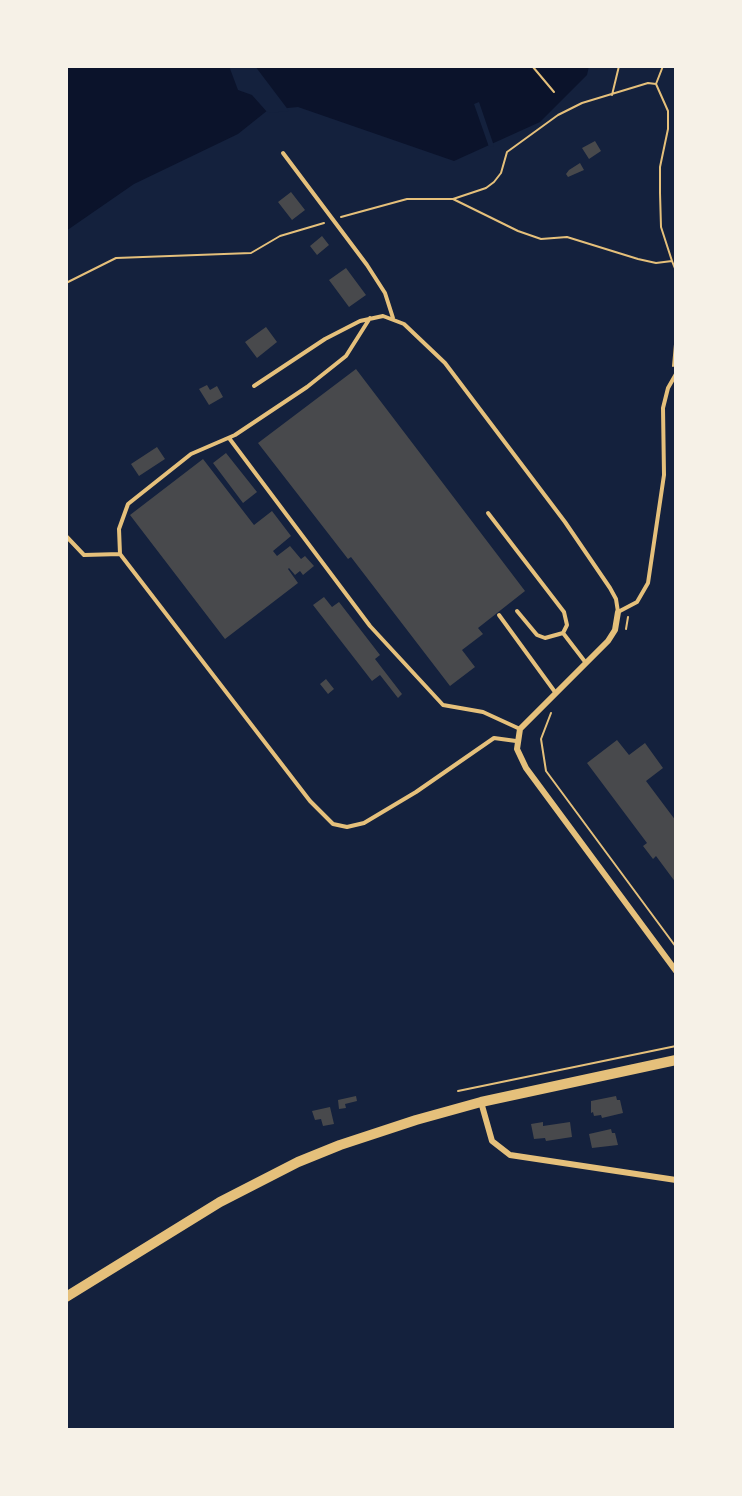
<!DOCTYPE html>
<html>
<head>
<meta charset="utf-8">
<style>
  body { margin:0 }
  #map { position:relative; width:742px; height:1496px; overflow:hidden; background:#14213d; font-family:"Titillium Web",sans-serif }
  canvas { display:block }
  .frame { position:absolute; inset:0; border:68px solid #f6f1e7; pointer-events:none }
</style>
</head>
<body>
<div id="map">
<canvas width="742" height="1496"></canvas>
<div class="frame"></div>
</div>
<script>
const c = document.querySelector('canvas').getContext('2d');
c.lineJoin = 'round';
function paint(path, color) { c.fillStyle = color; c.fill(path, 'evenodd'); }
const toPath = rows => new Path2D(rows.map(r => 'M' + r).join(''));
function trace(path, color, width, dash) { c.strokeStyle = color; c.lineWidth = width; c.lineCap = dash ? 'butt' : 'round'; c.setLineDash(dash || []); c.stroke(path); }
paint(toPath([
  [66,66,589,66,587,75,540,122,454,161,298,107,268,110,238,134,134,184,66,231]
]), '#0b132b');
paint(toPath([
  [229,66,255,66,289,111,268,113,252,95,238,90],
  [479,102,494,146,489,147,474,104]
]), '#14213d');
paint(toPath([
  [595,141,601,151,589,159,582,148],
  [580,163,584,170,568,177,566,174,569,170],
  [291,192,305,210,292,220,278,202],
  [322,236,329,245,317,255,310,246],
  [346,268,366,295,349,307,329,280],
  [266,327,277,342,257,358,245,342],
  [356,369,525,591,478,628,483,634,462,650,475,667,450,686,351,557,348,559,258,443],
  [207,385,210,390,217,386,223,397,209,405,199,389],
  [157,447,165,459,139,476,131,464],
  [226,453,257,492,243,503,213,463],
  [203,459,254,525,272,511,291,536,273,551,277,556,290,546,301,559,305,556,314,566,303,575,300,571,295,575,289,568,288,569,298,583,225,639,130,515],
  [324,597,332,607,339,602,380,655,375,659,402,694,398,698,380,675,372,681,313,605],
  [326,679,334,689,328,694,320,684],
  [617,740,629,755,645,743,663,768,646,781,676,821,676,883,656,856,653,859,643,846,647,843,587,763],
  [356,1096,357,1101,345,1104,346,1108,339,1109,338,1100],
  [616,1096,617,1100,620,1100,623,1113,602,1118,601,1115,594,1116,593,1112,591,1113,591,1101],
  [330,1107,334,1124,323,1126,321,1119,315,1120,312,1111],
  [543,1122,543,1126,570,1122,572,1137,546,1141,545,1138,534,1139,531,1124],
  [611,1129,612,1133,615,1133,618,1145,592,1148,589,1134]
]), '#48494c');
trace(toPath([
  [533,67,554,92],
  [656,84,663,66],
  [612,95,619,66],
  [453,199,486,188,494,182,501,173,507,152,558,115,582,103,648,83,656,84,668,111,668,129,660,167,660,193,661,227,672,261],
  [341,217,407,199,453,199,518,231,541,239,567,237,638,259,656,263,672,261,676,271],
  [66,283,116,258,251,253,280,236,324,223],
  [673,366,676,333],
  [626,629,628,617],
  [551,713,541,739,546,771,676,947],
  [458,1091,676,1046]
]), '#e5c07b', 2);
trace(toPath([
  [283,153,367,265,385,293,393,318],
  [254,386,325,339,360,321,383,316,404,324,445,363,565,522,610,588,616,599,618,612,637,602,648,583,664,475,663,408,668,388,676,374],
  [229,438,370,626,443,705,483,712,520,729],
  [488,513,564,612,567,625,563,633,586,663],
  [66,536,84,555,120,554,310,801,333,824,347,827,364,823,416,792,494,738,516,741],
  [120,554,119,529,128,504,191,454,235,435,307,387,346,356,370,318],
  [517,611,537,635,545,638,563,633],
  [499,615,555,692]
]), '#e5c07b', 4);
trace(toPath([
  [618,612,615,630,608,641,520,729,517,749,526,768,676,971],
  [481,1102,492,1141,510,1155,676,1180]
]), '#e5c07b', 6);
trace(toPath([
  [66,1297,220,1202,298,1162,340,1145,416,1120,481,1102,676,1060]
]), '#e5c07b', 10);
</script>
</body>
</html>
